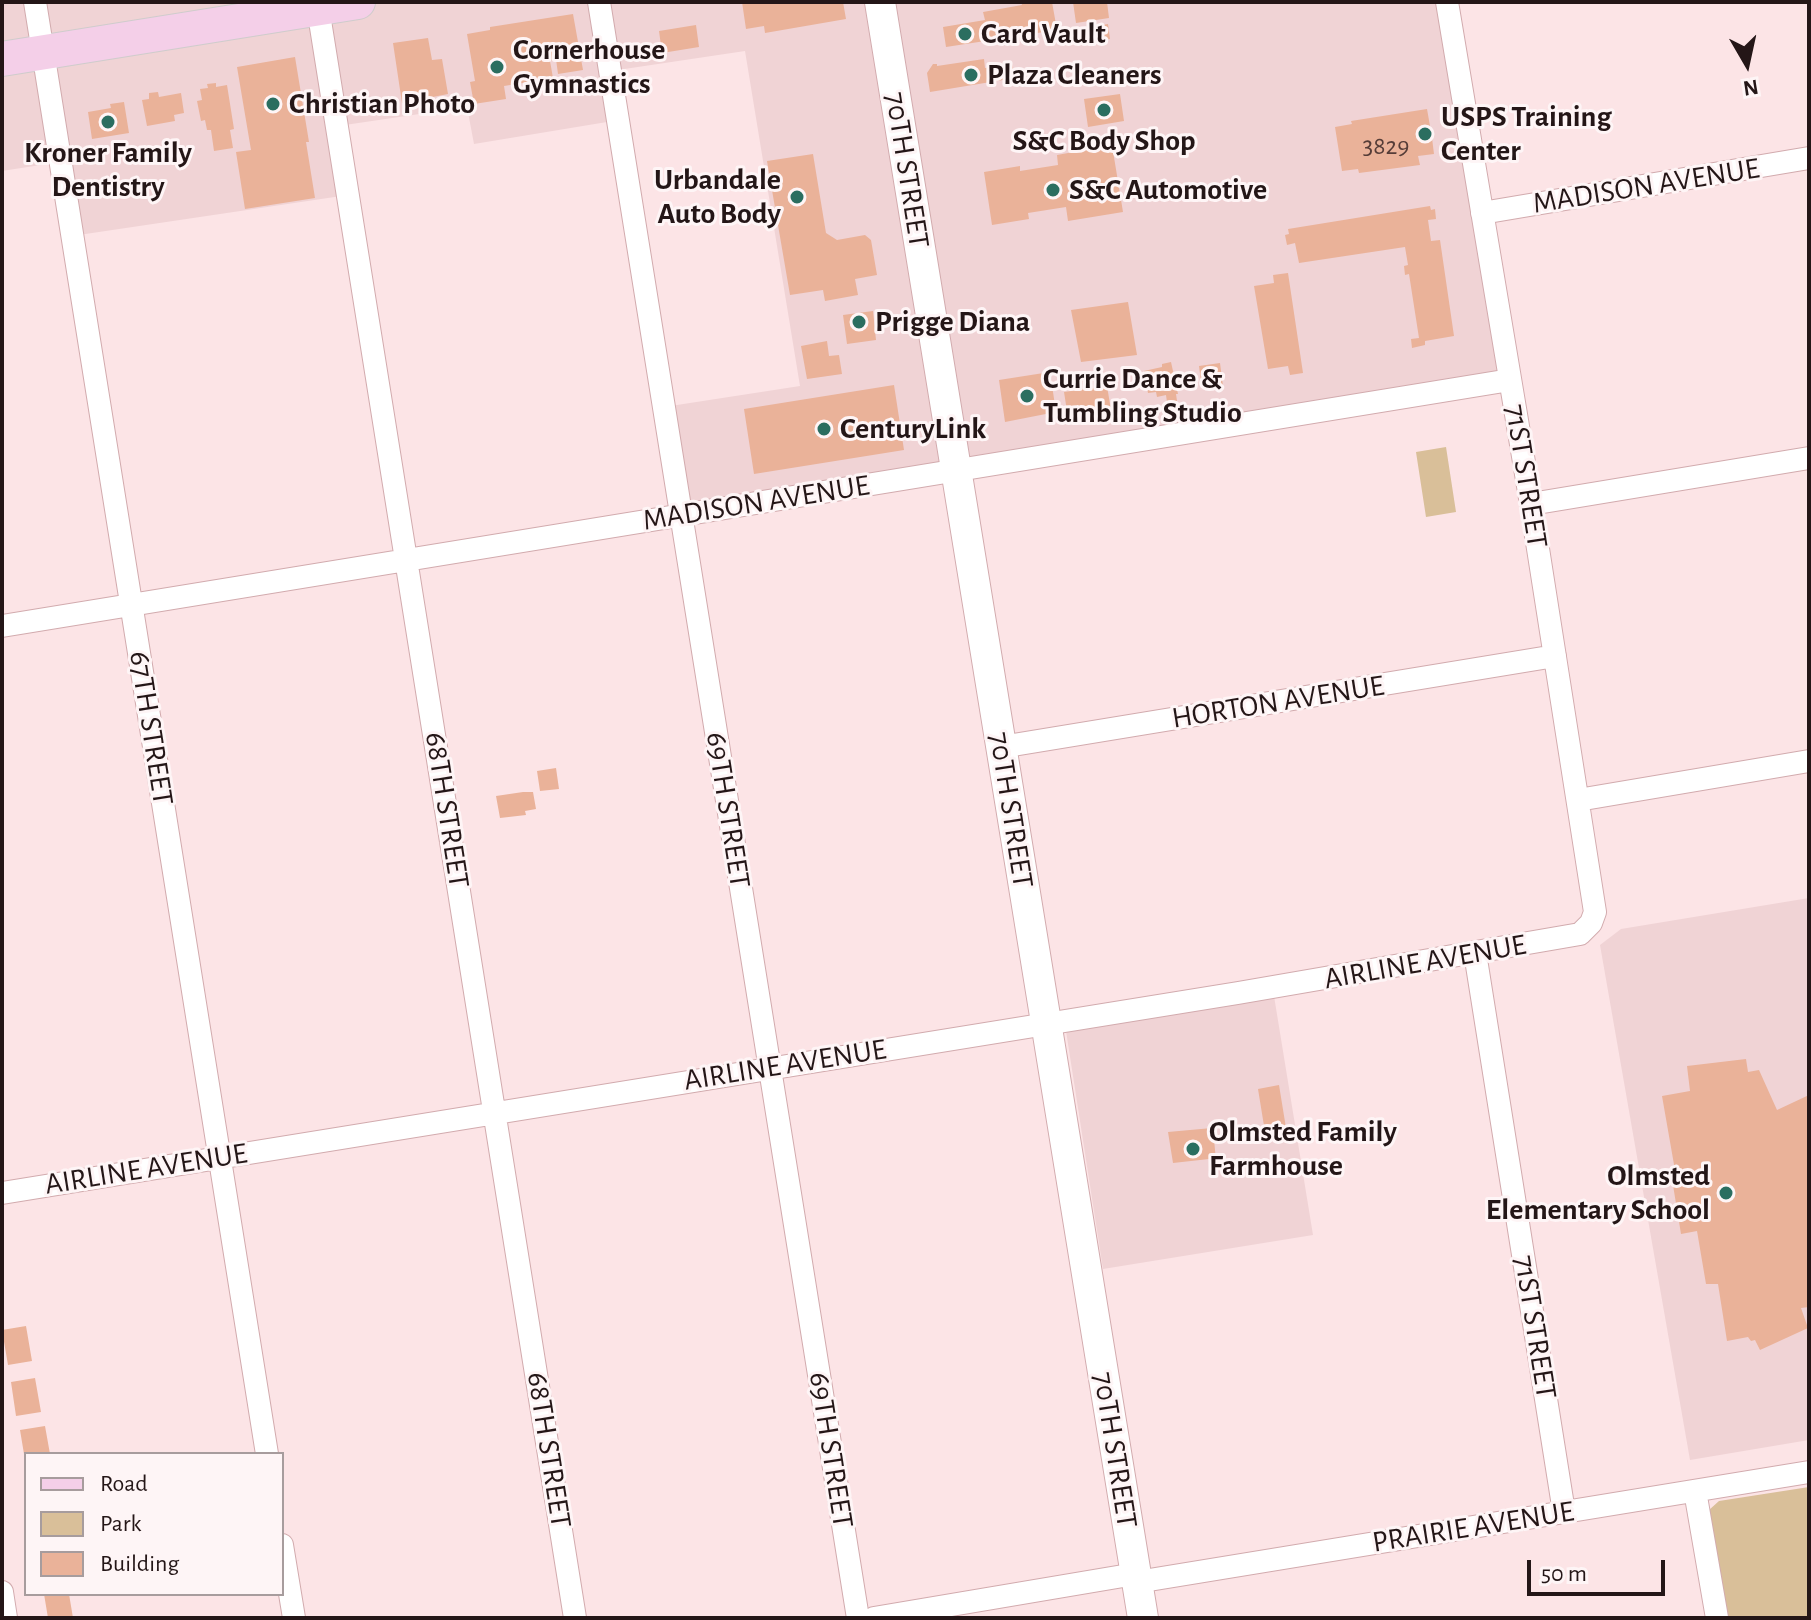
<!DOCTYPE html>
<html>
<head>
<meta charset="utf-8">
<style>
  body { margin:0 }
  #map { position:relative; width:1811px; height:1620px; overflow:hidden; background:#fce4e6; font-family:"Alegreya Sans",sans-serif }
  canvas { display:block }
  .frame { position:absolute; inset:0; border:4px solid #241617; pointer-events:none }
  .legend { position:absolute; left:24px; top:1452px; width:260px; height:144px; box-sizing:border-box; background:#fef5f6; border:2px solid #a79c9d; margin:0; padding:10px 14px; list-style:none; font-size:24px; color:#241617 }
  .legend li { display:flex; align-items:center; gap:16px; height:40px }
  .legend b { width:40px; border:2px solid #a79c9d }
  .north { position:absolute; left:1707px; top:24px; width:80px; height:80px; -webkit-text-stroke:6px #fef5f6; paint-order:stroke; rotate:171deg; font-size:22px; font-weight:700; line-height:32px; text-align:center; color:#241617 }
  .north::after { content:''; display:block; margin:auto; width:28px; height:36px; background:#241617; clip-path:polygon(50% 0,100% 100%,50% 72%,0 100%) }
  .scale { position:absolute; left:1527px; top:1560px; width:138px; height:36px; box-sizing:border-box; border:4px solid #241617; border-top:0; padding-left:10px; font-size:24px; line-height:28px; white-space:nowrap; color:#241617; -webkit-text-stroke:6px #fef5f6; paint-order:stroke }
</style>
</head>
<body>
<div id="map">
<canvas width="1811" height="1620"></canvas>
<div class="frame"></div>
<ul class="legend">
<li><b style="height:10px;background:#f4cfe8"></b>Road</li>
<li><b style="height:22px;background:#d9bf99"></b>Park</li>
<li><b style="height:22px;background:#eab299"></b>Building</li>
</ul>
<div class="north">N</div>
<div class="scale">50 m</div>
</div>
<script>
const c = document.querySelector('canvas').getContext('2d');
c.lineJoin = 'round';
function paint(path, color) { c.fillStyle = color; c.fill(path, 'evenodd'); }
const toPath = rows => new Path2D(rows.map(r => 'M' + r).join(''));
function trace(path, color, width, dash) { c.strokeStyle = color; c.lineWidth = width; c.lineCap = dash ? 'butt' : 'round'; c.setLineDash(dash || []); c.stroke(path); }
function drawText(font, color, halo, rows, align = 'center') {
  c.font = font + ' "Alegreya Sans",sans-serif'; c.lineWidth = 6; c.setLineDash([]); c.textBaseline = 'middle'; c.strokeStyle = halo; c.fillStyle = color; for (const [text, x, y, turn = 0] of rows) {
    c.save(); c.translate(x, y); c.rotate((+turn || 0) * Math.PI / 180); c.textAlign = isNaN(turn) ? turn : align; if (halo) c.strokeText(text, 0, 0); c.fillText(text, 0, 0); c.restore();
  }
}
paint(toPath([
  [2,2,1447,2,1510,380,681,515,664,407,800,386,745,51,611,71,619,120,474,144,467,107,338,126,348,195,72,236,60,162,2,171],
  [1809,898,1809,1440,1690,1460,1600,945,1621,929],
  [1274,996,1313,1235,1103,1269,1066,1031]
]), '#f0d3d5');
paint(toPath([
  [1446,447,1456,512,1426,517,1416,452],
  [1809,1487,1809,1618,1726,1618,1709,1510,1719,1501]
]), '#d9bf99');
paint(toPath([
  [742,2,843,2,846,19,765,33,764,26,746,29],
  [1021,2,1052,2,1057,30,946,47,943,27,985,20,983,12,1022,5],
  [1073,2,1107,2,1109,18,1076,23],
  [573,14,583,70,558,74,556,59,550,61,553,78,504,86,506,99,474,104,470,82,475,81,467,34,490,30,490,27],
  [1108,24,1110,39,1080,44,1077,29],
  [696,25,699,47,662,53,659,31],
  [428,38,432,60,442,59,448,94,402,103,393,43],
  [295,57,309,142,306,142,315,198,245,209,236,152,251,150,237,67],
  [984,59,985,68,1012,64,1015,78,930,92,927,73,933,64,937,64,937,66],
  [216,83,216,87,227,85,234,129,230,130,233,148,214,151,211,130,207,130,205,120,201,121,197,101,202,100,200,89,208,88,207,84],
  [158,92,159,97,181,93,184,113,174,115,175,121,147,126,142,100,149,99,149,93],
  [1120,94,1124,121,1088,127,1084,99],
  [124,102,129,133,92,139,88,112,111,108,110,104],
  [1427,109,1430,126,1427,127,1429,138,1432,138,1434,154,1418,156,1420,165,1359,173,1358,169,1342,171,1335,127,1352,124,1351,121],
  [1112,145,1123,212,1068,221,1066,207,1028,213,1029,219,992,225,984,172,1020,166,1020,171,1058,165,1057,155],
  [813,154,826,233,837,240,865,235,871,240,877,275,855,279,858,295,825,301,823,290,790,295,767,161],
  [1430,206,1431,210,1435,209,1436,219,1428,220,1431,241,1440,240,1454,336,1425,341,1425,345,1412,348,1411,339,1419,338,1409,274,1405,275,1404,266,1408,265,1405,247,1299,263,1295,243,1287,245,1285,235,1289,234,1288,229],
  [1288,273,1303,373,1290,375,1288,366,1268,369,1254,286,1274,283,1273,275],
  [1128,302,1137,355,1081,362,1071,310],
  [873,311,876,340,847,344,843,315],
  [827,341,829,356,839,355,842,374,807,379,801,346],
  [1171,362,1178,394,1176,394,1177,401,1167,402,1166,395,1157,397,1156,392,1148,393,1144,371,1162,367,1162,364],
  [1220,363,1223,386,1202,389,1199,366],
  [1050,372,1056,412,1005,422,999,380],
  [894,385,904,450,754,474,744,409],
  [1107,386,1111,410,1081,414,1080,409,1067,411,1064,392],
  [556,768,559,789,540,791,537,771],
  [523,792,533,792,536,809,525,811,526,815,500,818,496,796],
  [1746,1059,1748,1072,1759,1070,1777,1110,1809,1095,1809,1307,1801,1308,1808,1328,1760,1350,1755,1340,1751,1341,1748,1337,1727,1341,1718,1284,1706,1284,1697,1231,1681,1234,1672,1179,1676,1176,1662,1096,1690,1091,1687,1066],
  [1279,1085,1286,1128,1265,1132,1258,1089],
  [1212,1128,1216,1130,1218,1139,1214,1139,1216,1161,1209,1162,1209,1159,1173,1163,1168,1132],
  [26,1326,32,1361,8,1365,2,1330],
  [35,1378,41,1412,16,1416,11,1382],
  [45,1426,50,1454,24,1454,20,1430],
  [44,1594,69,1594,73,1618,48,1618]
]), '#eab299');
const street = toPath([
  [35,2,267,1454],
  [317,2,575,1618],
  [599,2,858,1618],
  [1482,213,1809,158],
  [1531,504,1809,458],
  [2,626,1510,380],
  [1001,747,1555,656],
  [1578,800,1809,761],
  [1475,953,1564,1512],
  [2,1193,1238,993,1580,934,1591,923,1595,912,1531,504,1447,2],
  [1695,1491,1717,1618],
  [282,1545,294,1618],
  [1137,1582,1809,1472],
  [2,1592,6,1618],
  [874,1618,1135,1574]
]);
const secondary = toPath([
  [880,2,1143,1618]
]);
const primary = toPath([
  [2,59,358,2]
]);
trace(street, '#d2abae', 24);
trace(secondary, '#d2abae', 32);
trace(primary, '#cfcccc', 36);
trace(street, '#fff', 22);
trace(secondary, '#fff', 30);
trace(primary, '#f4cfe8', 34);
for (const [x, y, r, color] of [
  [965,34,8,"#2b6e60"],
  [497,67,8,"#2b6e60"],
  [971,75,8,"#2b6e60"],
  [273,104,8,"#2b6e60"],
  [1104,110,8,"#2b6e60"],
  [108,122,8,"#2b6e60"],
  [1425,134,8,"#2b6e60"],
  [1053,190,8,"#2b6e60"],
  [797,197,8,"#2b6e60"],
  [859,322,8,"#2b6e60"],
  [1027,396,8,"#2b6e60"],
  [824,429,8,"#2b6e60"],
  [1193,1149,8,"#2b6e60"],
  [1726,1193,8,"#2b6e60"]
]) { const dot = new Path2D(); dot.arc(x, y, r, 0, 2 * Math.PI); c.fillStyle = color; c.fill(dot); trace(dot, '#fef5f6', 3); }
drawText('26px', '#563d38', null, [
  ["3829",1386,146]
]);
drawText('bold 30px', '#241617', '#fef5f6', [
  ["Card Vault",981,34],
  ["Cornerhouse",513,50],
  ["Gymnastics",513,84],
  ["Plaza Cleaners",987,75],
  ["Christian Photo",289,104],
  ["USPS Training",1441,117],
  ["Center",1441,151],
  ["S&C Body Shop",1104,141,"center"],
  ["Kroner Family",108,153,"center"],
  ["Dentistry",108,187,"center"],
  ["Urbandale",781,180,"right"],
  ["Auto Body",781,214,"right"],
  ["S&C Automotive",1069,190],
  ["Prigge Diana",875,322],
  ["Currie Dance &",1043,379],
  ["Tumbling Studio",1043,413],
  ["CenturyLink",840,429],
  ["Olmsted Family",1209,1132],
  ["Farmhouse",1209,1166],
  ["Olmsted",1710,1176,"right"],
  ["Elementary School",1710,1210,"right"]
], 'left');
drawText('30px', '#241617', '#fef5f6', [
  ["70TH STREET",907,170,81],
  ["MADISON AVENUE",1646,186,-9],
  ["71ST STREET",1526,476,81],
  ["MADISON AVENUE",756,503,-9],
  ["HORTON AVENUE",1278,702,-9],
  ["67TH STREET",151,728,81],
  ["68TH STREET",447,810,81],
  ["69TH STREET",728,810,81],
  ["70TH STREET",1011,810,81],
  ["AIRLINE AVENUE",1425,962,-10],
  ["AIRLINE AVENUE",785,1065,-9],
  ["AIRLINE AVENUE",146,1169,-9],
  ["71ST STREET",1535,1327,81],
  ["68TH STREET",549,1450,81],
  ["69TH STREET",831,1450,81],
  ["70TH STREET",1115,1450,81],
  ["PRAIRIE AVENUE",1473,1527,-9]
]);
</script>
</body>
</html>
